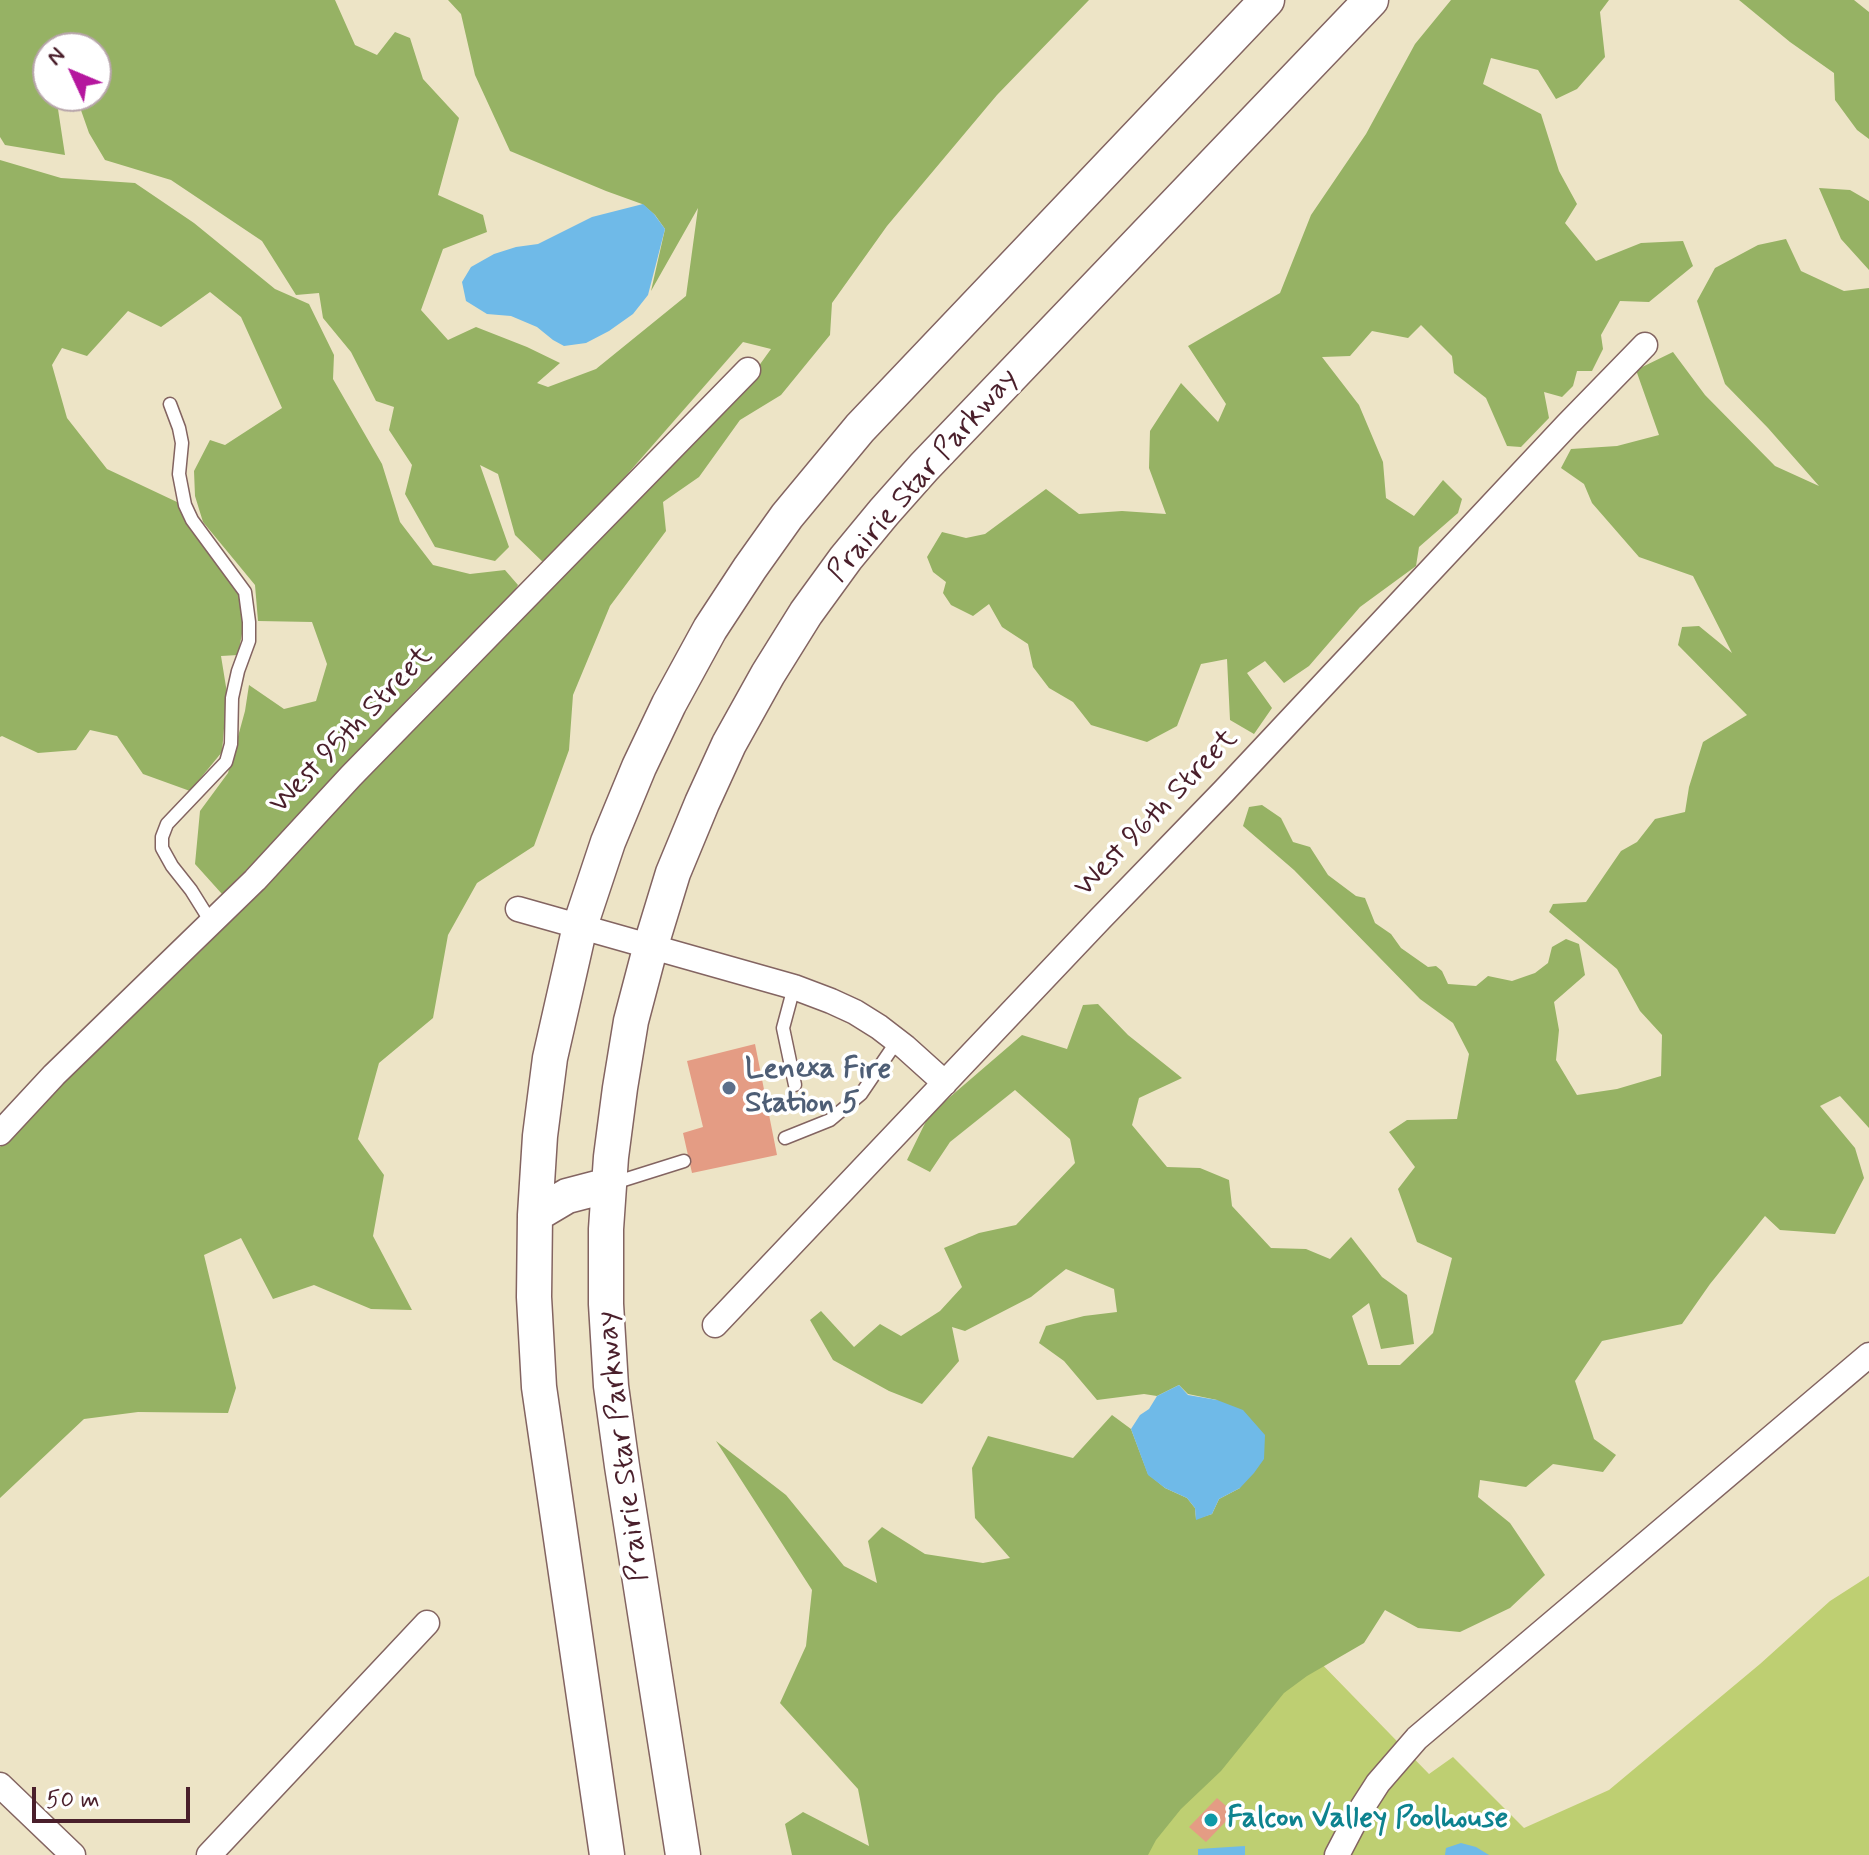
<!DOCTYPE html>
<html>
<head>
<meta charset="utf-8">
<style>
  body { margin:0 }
  #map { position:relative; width:1869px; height:1855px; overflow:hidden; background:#ede4c6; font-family:Mynerve,sans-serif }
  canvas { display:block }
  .north { position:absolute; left:32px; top:32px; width:80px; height:80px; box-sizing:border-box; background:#fff; border:2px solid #b7a5aa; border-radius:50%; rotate:314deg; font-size:22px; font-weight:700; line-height:32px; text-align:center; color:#4a1f2b }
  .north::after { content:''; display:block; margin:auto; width:28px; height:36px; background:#b5179e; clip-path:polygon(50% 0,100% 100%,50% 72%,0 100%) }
  .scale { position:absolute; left:32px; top:1787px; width:158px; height:36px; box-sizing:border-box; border:4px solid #4a1f2b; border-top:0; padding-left:10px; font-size:24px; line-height:28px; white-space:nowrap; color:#4a1f2b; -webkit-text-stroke:6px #fff; paint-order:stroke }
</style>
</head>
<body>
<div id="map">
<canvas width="1869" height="1855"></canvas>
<div class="north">N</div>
<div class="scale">50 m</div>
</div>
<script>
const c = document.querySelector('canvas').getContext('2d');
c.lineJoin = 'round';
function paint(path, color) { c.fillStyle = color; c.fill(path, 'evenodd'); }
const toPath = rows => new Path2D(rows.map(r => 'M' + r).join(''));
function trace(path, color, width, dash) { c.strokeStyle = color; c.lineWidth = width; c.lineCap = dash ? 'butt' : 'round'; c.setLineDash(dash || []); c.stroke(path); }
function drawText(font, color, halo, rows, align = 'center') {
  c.font = font + ' Mynerve,sans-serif'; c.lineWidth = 7; c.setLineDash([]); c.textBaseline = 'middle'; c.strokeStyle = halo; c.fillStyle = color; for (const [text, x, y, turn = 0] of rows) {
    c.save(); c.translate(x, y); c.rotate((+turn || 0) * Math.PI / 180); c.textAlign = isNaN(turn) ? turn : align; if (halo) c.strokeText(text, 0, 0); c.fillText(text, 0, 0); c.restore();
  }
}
paint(toPath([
  [1869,1576,1869,1855,1132,1855,1312,1654,1429,1774,1453,1757,1524,1828,1609,1790,1760,1664,1830,1601]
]), '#becf72');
paint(toPath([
  [0,0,335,0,355,45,377,55,395,32,410,38,423,79,459,118,438,195,483,215,487,232,443,249,421,310,448,340,476,327,527,347,560,363,537,383,548,387,596,369,686,296,698,208,651,291,665,229,655,215,642,204,606,191,510,151,475,75,461,14,448,0,1089,0,997,95,887,226,832,303,830,335,781,395,740,420,699,477,663,502,666,531,610,606,573,695,569,750,534,846,477,883,448,935,433,1018,379,1063,358,1139,384,1175,373,1236,412,1310,371,1309,314,1285,273,1299,241,1238,204,1255,236,1388,228,1413,138,1412,84,1419,0,1498,0,1147,41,1103,204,948,304,836,462,674,537,604,556,573,753,374,771,349,743,342,547,566,515,535,498,474,480,465,509,547,495,561,435,547,405,494,412,465,389,430,394,407,376,401,351,352,323,318,319,293,296,295,262,241,171,180,105,160,89,133,76,96,96,96,96,48,48,48,48,96,56,96,65,155,5,145,0,137],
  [1451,0,1609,0,1600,12,1605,57,1577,89,1556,99,1538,70,1491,58,1483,84,1541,114,1559,171,1577,204,1565,223,1596,261,1641,243,1683,241,1693,266,1649,302,1620,301,1601,335,1603,349,1592,371,1577,371,1573,386,1562,397,1544,392,1549,418,1521,447,1507,446,1486,398,1454,373,1452,356,1421,325,1408,338,1372,331,1350,356,1322,357,1359,405,1383,462,1386,498,1414,516,1443,480,1462,499,1458,513,1419,547,1416,566,1360,607,1309,666,1284,683,1265,661,1247,673,1272,708,1254,734,1230,720,1227,659,1201,664,1177,726,1147,742,1091,725,1073,702,1049,688,1033,667,1028,644,1002,627,989,604,973,616,951,605,943,593,946,582,933,572,927,557,942,532,966,538,985,534,1046,489,1079,514,1122,511,1166,514,1149,468,1150,431,1181,383,1218,422,1226,404,1188,346,1280,293,1311,215,1366,134,1415,44],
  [1739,0,1854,0,1869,12,1869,139,1857,130,1835,100,1834,73,1790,42],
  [0,160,61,178,135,183,194,223,275,289,309,304,334,355,333,379,382,464,400,522,433,565,470,574,505,570,518,585,504,609,417,689,295,822,222,894,195,864,200,811,228,773,245,711,249,685,284,709,316,701,327,664,312,622,258,621,255,585,203,522,195,496,194,471,210,440,225,445,282,408,241,317,210,292,161,327,128,311,87,356,62,348,52,365,67,418,107,469,177,502,192,532,233,570,247,607,238,655,221,656,227,693,222,752,190,791,143,774,117,736,90,730,76,750,38,753,2,736,0,737],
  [1819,188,1850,190,1869,201,1869,270,1841,239],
  [1786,239,1801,271,1844,291,1869,288,1869,1128,1840,1096,1820,1106,1855,1148,1864,1178,1835,1234,1780,1230,1765,1216,1710,1284,1682,1324,1602,1341,1575,1381,1594,1439,1616,1455,1603,1472,1553,1464,1526,1487,1480,1480,1478,1497,1510,1523,1545,1575,1510,1608,1460,1632,1418,1628,1385,1610,1364,1643,1307,1676,1284,1693,1221,1771,1181,1809,1156,1840,1148,1855,792,1855,785,1824,803,1812,869,1846,858,1789,780,1703,806,1646,812,1590,716,1441,786,1495,844,1566,877,1583,868,1541,882,1527,925,1554,983,1563,1010,1558,975,1518,972,1468,988,1436,1073,1458,1112,1415,1131,1429,1148,1474,1165,1488,1187,1498,1195,1508,1196,1519,1212,1514,1219,1499,1240,1488,1217,1400,1188,1394,1179,1385,1157,1396,1144,1394,1097,1400,1064,1361,1039,1343,1046,1326,1084,1316,1117,1312,1114,1289,1066,1269,1031,1297,965,1331,952,1327,959,1361,922,1404,889,1391,833,1360,810,1320,821,1311,854,1347,880,1324,901,1336,940,1311,962,1287,944,1248,979,1233,1016,1225,1075,1163,1070,1139,1015,1090,950,1142,930,1172,907,1160,929,1115,1022,1035,1067,1049,1083,1005,1098,1004,1128,1035,1182,1078,1139,1098,1132,1125,1167,1167,1200,1168,1229,1180,1232,1206,1271,1248,1306,1249,1330,1259,1351,1237,1382,1277,1407,1295,1414,1344,1381,1349,1369,1303,1352,1316,1368,1365,1400,1365,1433,1333,1452,1258,1417,1242,1398,1189,1415,1167,1389,1132,1407,1120,1457,1119,1469,1054,1453,1023,1420,999,1294,870,1243,826,1249,807,1262,805,1281,818,1293,842,1310,847,1328,875,1356,896,1365,898,1375,923,1391,934,1401,948,1428,967,1436,966,1442,971,1448,984,1476,986,1488,976,1512,981,1535,973,1548,963,1552,947,1566,939,1579,944,1585,975,1554,1002,1559,1030,1556,1060,1577,1095,1617,1089,1661,1076,1662,1035,1640,1011,1617,969,1549,912,1553,904,1586,902,1621,851,1637,842,1655,819,1685,812,1689,787,1703,742,1747,715,1678,645,1682,627,1699,626,1732,653,1693,576,1639,557,1592,503,1584,484,1561,468,1571,449,1617,446,1659,435,1636,370,1673,352,1705,395,1775,466,1819,486,1768,428,1725,384,1697,301,1715,268,1758,245]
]), '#96b264');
paint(toPath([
  [643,204,654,214,665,229,648,295,633,314,609,331,586,343,564,346,553,340,537,327,511,316,487,314,466,301,462,282,471,267,494,254,516,247,538,244,592,217],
  [1179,1385,1188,1395,1217,1400,1243,1410,1265,1435,1264,1459,1254,1473,1240,1488,1219,1499,1212,1514,1196,1520,1195,1508,1187,1498,1165,1488,1148,1475,1131,1429,1140,1415,1149,1409,1157,1396],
  [1461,1843,1476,1847,1489,1855,1445,1855,1446,1848],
  [1245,1846,1245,1855,1198,1855,1198,1849]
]), '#6fbae8');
paint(toPath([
  [755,1044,777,1155,692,1173,683,1133,703,1127,687,1061],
  [1217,1798,1234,1813,1206,1842,1189,1827]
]), '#e49c84');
const service = toPath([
  [170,404,179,428,182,443,179,474,185,505,192,520,245,592,249,622,249,641,238,671,232,698,231,744,226,762,167,824,162,837,162,848,172,866,191,890,211,922],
  [794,987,783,1028,795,1085],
  [785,1138,830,1120,861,1094,897,1041],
  [614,1183,684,1161]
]);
const minor = toPath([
  [518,909,794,987,831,1001,855,1012,879,1027,905,1047,945,1083],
  [0,1133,54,1075,255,880,351,776,748,370],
  [715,1325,1100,919,1224,791,1567,425,1645,345],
  [0,1785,73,1855],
  [209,1855,427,1623],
  [1337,1855,1360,1811,1378,1783,1417,1738,1869,1355]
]);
const secondary = toPath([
  [535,1215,567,1196,609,1185],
  [607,1855,539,1387,534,1297,535,1215,540,1136,550,1058,580,926,608,842,639,767,669,704,710,629,750,568,787,516,860,428,1267,0],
  [683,1855,622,1466,611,1386,606,1304,606,1229,611,1157,620,1088,631,1021,651,945,673,873,702,803,729,744,768,674,806,613,846,558,884,512,924,467,1371,0]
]);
trace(service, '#836461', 15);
trace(minor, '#836461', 27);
trace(secondary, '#836461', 37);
trace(service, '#fff', 12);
trace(minor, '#fff', 24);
trace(secondary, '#fff', 34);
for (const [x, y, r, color] of [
  [729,1088,8,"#5c6f8a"],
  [1211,1820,8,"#0f9aa8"]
]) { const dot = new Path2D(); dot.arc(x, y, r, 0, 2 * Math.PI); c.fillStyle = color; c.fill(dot); trace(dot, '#fff', 3); }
drawText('30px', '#4a1f2b', '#fff', [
  ["Prairie Star Parkway",924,476,-49],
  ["West 95th Street",352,731,-46],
  ["West 96th Street",1157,814,-46],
  ["Prairie Star Parkway",624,1446,-97]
]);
drawText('bold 30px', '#4e5e75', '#fff', [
  ["Lenexa Fire",745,1071],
  ["Station 5",745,1105]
], 'left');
drawText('bold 30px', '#0d838f', '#fff', [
  ["Falcon Valley Poolhouse",1227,1820]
], 'left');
</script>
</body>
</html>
